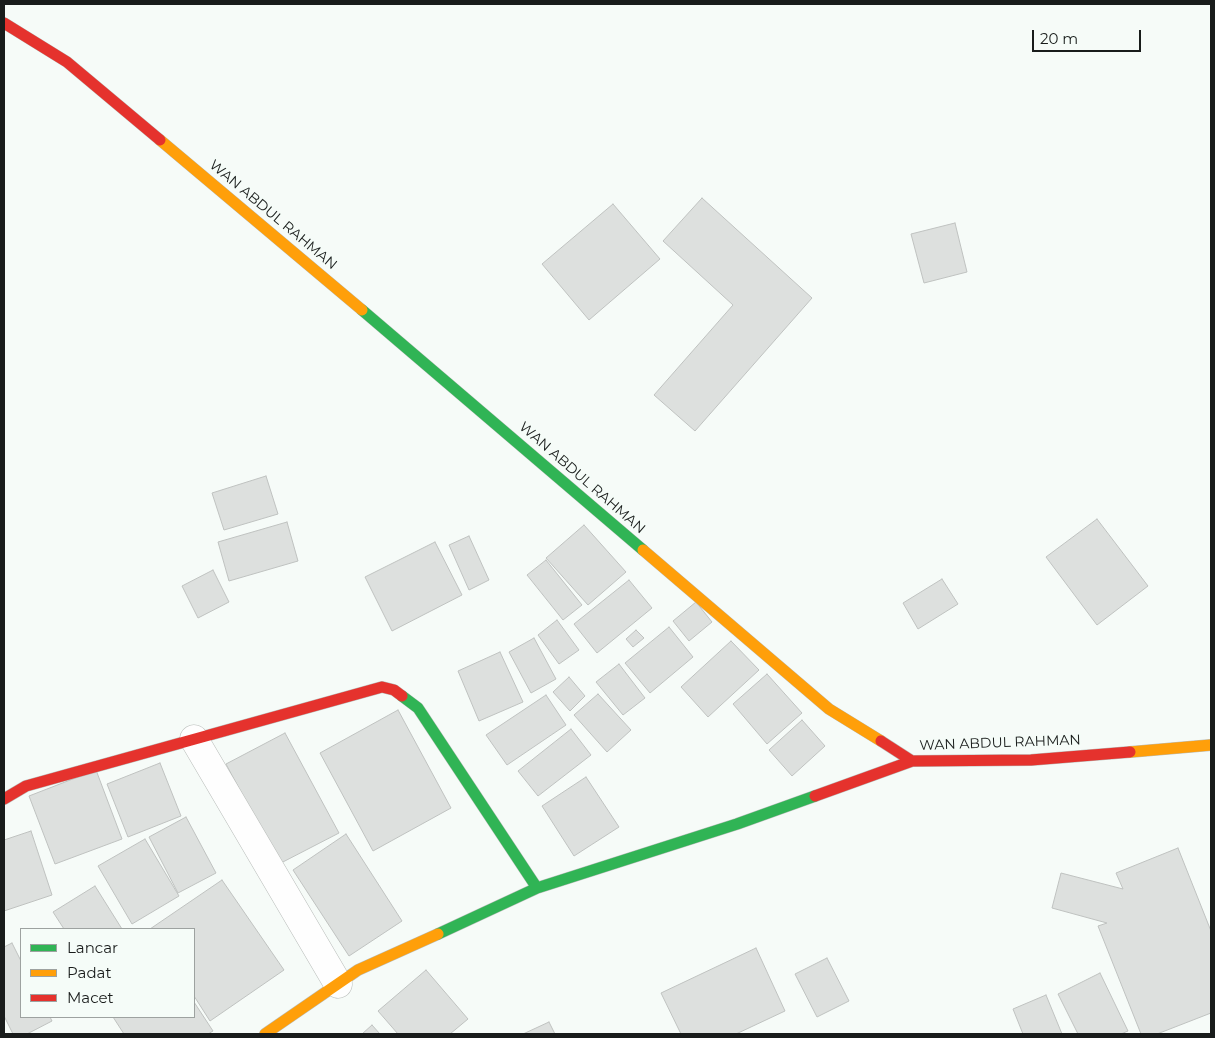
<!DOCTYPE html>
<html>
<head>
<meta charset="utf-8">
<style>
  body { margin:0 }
  #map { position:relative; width:1215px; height:1038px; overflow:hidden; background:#f6fbf8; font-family:Montserrat,sans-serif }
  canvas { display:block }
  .frame { position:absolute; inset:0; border:5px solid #191c1b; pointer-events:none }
  .legend { position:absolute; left:20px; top:928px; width:175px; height:90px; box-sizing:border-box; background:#f5fcf8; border:1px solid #9da2a0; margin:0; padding:6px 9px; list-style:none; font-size:15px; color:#191c1b }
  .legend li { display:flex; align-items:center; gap:10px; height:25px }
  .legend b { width:25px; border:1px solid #9da2a0 }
  .scale { position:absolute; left:1032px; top:30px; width:109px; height:22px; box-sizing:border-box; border:2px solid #191c1b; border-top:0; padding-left:6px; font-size:15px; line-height:18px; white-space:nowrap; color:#191c1b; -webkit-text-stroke:4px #f5fcf8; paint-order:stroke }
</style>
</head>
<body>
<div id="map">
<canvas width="1215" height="1038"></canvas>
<div class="frame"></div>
<ul class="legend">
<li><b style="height:6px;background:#30b455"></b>Lancar</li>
<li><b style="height:6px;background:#ff9f0a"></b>Padat</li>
<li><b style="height:6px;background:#e5322d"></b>Macet</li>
</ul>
<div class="scale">20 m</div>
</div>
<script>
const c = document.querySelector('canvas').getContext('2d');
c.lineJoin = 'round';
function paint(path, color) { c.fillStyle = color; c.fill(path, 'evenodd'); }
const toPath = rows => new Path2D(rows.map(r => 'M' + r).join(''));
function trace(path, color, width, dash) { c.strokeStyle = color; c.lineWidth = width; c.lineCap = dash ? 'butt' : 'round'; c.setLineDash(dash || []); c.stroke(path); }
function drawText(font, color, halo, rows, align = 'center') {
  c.font = font + ' Montserrat,sans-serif'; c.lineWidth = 4; c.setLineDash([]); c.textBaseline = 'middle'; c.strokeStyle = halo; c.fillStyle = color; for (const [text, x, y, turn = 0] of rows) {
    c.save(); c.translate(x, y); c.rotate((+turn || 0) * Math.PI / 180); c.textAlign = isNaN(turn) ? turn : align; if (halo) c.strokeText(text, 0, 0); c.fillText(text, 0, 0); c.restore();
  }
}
const building = toPath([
  [702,198,812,298,695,431,654,395,733,305,663,241,702,198],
  [613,204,660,259,589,320,542,264,613,204],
  [955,223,967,272,924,283,911,234,955,223],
  [266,476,278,514,224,530,212,493,266,476],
  [1097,519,1148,586,1097,625,1046,557,1097,519],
  [287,522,298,561,229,581,218,542,287,522],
  [584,525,626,572,588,605,546,558,584,525],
  [469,536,489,580,469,590,449,545,469,536],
  [435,542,462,595,392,631,365,577,435,542],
  [546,560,582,605,563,620,527,575,546,560],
  [213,570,229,602,198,618,182,586,213,570],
  [942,579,958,604,918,629,903,603,942,579],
  [629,580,652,608,597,653,574,624,629,580],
  [696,602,712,622,689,641,673,621,696,602],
  [557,620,579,650,559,664,538,635,557,620],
  [669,627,693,657,650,693,625,663,669,627],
  [636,630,644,638,633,647,626,639,636,630],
  [534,638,556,679,531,693,509,652,534,638],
  [731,641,759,670,708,717,681,687,731,641],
  [500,652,523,702,479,721,458,671,500,652],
  [619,664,645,698,623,715,596,682,619,664],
  [767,674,802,713,767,744,733,704,767,674],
  [569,677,585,696,570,711,553,692,569,677],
  [598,694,631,730,607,752,574,715,598,694],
  [546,695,566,725,507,765,486,735,546,695],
  [398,710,451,808,373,851,320,753,398,710],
  [802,720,825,746,792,776,769,750,802,720],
  [571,729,591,755,538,796,518,771,571,729],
  [285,733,339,833,279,864,226,764,285,733],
  [160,763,181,816,128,837,107,784,160,763],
  [96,770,122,839,55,864,29,796,96,770],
  [586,777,619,827,574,856,542,806,586,777],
  [186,817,216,873,178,893,149,837,186,817],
  [31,831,52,895,4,911,4,840,31,831],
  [346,834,402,921,349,956,293,870,346,834],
  [145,839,179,896,132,924,98,866,145,839],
  [1178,848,1211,931,1211,1013,1157,1034,1141,1034,1098,926,1107,923,1052,908,1061,873,1123,889,1116,873,1178,848],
  [222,880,284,970,210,1021,194,996,194,929,150,929,222,880],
  [95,886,122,929,64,929,53,912,95,886],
  [12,943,21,961,21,1017,50,1017,52,1021,27,1034,13,1034,4,1016,4,947,12,943],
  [756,948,785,1011,736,1034,681,1034,661,993,756,948],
  [827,958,849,1001,817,1017,795,974,827,958],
  [426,970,468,1019,450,1034,398,1034,378,1011,426,970],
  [1100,973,1128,1031,1121,1034,1078,1034,1058,994,1100,973],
  [1046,995,1062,1034,1023,1034,1013,1009,1046,995],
  [194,1002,213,1031,208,1034,124,1034,113,1017,194,1017,194,1002],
  [549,1022,555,1034,523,1034,549,1022],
  [372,1025,380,1034,362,1034,372,1025]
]);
paint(building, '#dde0de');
trace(building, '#bfc2c0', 1);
const street = toPath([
  [194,739,338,984]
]);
const fast = toPath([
  [362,310,643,550],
  [402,696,418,708,537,888],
  [438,934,537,888,737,824,815,796]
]);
const slow = toPath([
  [160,140,362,310],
  [643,550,829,709,881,741],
  [1130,752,1211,745],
  [265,1034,358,970,438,934]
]);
const jam = toPath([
  [4,23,67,62,160,140],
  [881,741,912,761,1031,760,1130,752],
  [815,796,912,761],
  [4,799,26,786,382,687,394,690,402,696]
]);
trace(street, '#b8bcb9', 29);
trace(fast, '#b8bcb9', 12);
trace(slow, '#b8bcb9', 12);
trace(jam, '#b8bcb9', 12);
trace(street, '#fefefe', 28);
trace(fast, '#30b455', 11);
trace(slow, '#ff9f0a', 11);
trace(jam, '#e5322d', 11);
drawText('14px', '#191c1b', '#f5fcf8', [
  ["WAN ABDUL RAHMAN",273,215,40],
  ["WAN ABDUL RAHMAN",582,478,41],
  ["WAN ABDUL RAHMAN",1000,743,-2]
]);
</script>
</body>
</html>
